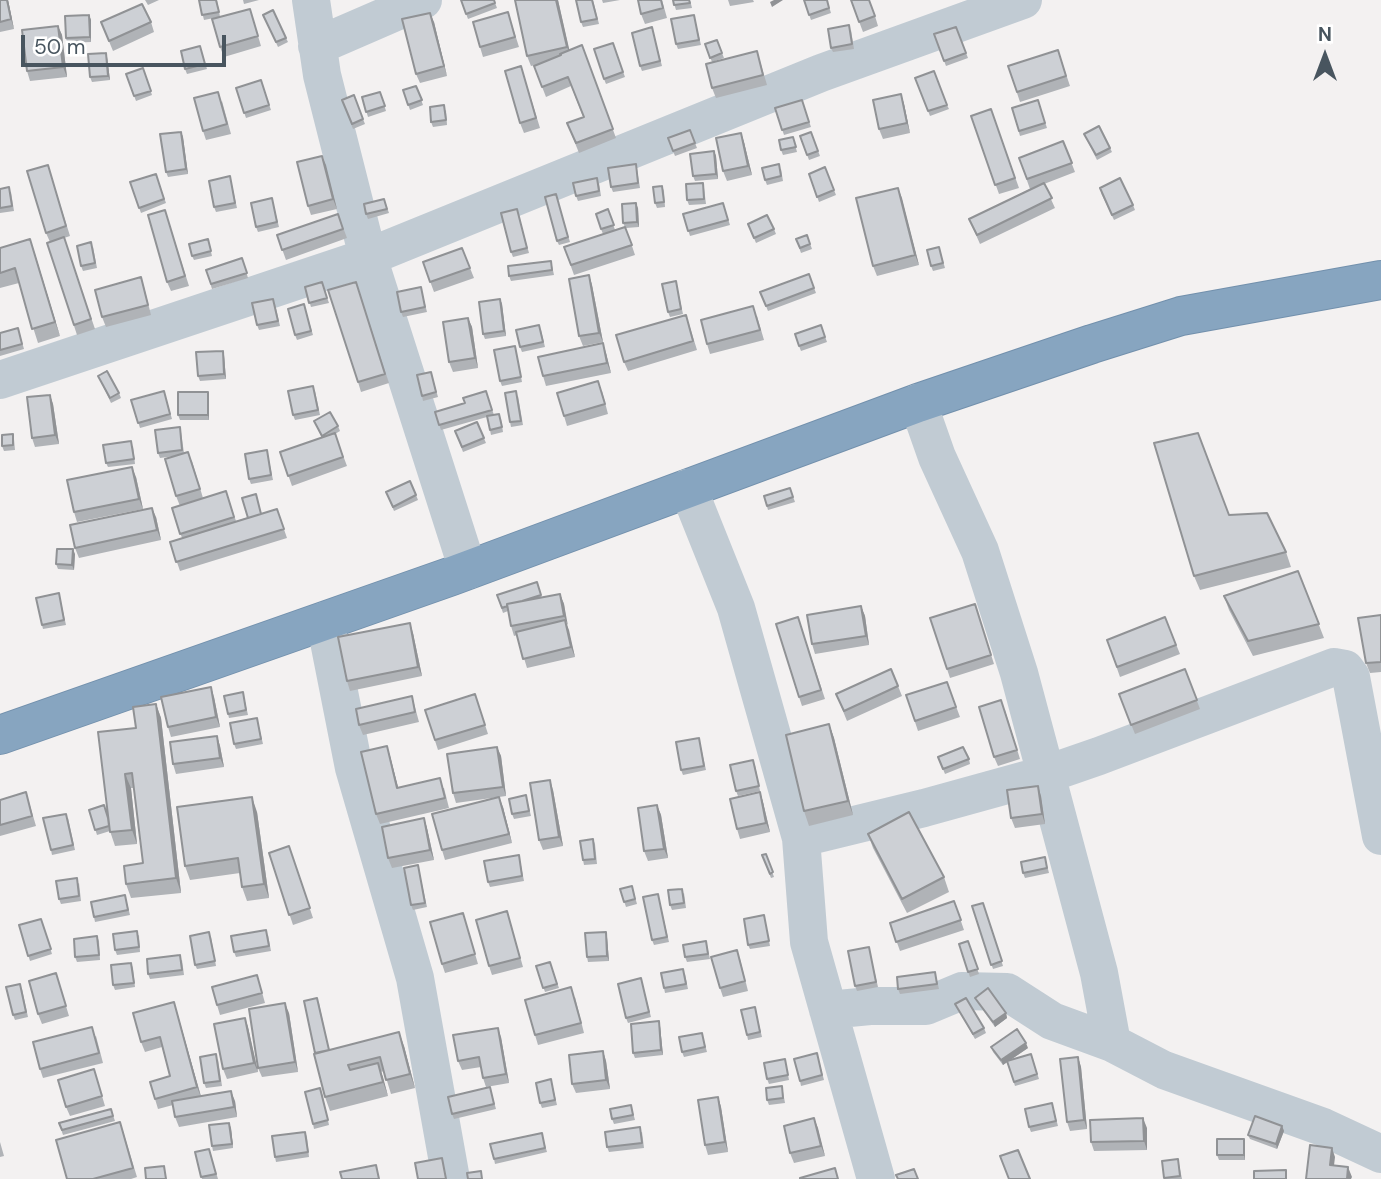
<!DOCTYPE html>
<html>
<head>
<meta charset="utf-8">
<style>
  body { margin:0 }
  #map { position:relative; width:1381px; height:1179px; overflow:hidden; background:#f3f1f1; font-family:"DM Sans",sans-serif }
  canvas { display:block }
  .north { position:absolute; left:1290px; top:21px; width:70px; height:70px; -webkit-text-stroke:5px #fff; paint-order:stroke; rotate:0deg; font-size:19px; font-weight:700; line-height:28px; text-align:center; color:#48555f }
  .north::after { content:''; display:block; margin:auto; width:24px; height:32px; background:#48555f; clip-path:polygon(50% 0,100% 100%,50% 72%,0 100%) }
  .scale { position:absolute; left:21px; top:35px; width:205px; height:32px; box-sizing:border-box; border:4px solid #48555f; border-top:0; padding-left:9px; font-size:21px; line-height:24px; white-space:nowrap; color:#48555f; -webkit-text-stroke:5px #fff; paint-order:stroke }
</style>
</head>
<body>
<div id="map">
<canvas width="1381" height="1179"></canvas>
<div class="north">N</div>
<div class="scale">50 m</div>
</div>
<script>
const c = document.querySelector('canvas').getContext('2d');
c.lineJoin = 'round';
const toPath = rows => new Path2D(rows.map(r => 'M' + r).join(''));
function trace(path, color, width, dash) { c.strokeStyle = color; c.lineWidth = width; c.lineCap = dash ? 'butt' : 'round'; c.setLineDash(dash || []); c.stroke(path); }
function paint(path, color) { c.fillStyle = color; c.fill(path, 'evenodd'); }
const highway = toPath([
  [0,735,452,576,918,403,1092,344,1181,316,1381,280]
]);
trace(highway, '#7290ac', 40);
trace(toPath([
  [311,0,322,75,368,257,468,570],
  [317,46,423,0],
  [0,380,368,257,821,73,1023,0],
  [918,403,937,457,980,551,1019,673,1099,973,1112,1043,1164,1070,1323,1127,1381,1154],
  [688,488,736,608,801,838],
  [325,621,354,768,415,978,451,1179],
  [828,1010,870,1006,926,1006,962,991,1007,992,1052,1021,1112,1043],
  [876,1179,809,942,801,838,924,808,1047,774,1099,756,1334,667,1345,669,1351,677,1381,836]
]), '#c1cbd3', 38);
trace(highway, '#87a5c0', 38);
paint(toPath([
  [0,0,8,0,14,29,0,32],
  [145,0,159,0,148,5],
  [199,0,217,0,220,17,250,9,261,46,224,57,220,47,219,17,204,20],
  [243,0,259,0,244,4],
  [461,0,494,0,497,8,468,19],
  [515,0,558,0,569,50,582,45,616,138,579,153,567,123,583,117,571,86,546,97,534,66,540,64,531,66,527,56],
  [593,0,599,24,583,27,581,22],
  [602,0,620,0,603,3],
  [662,0,667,18,645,24,641,14],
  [673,0,690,0,692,8,676,10],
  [728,0,753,0,754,2,730,6],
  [804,0,827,0,831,13,811,20],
  [851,0,875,16,878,26,863,32],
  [508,12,519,47,483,57,480,47],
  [89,15,91,20,91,42,67,43,66,38],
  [263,15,286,38,288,42,278,47],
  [694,15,701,45,678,49,676,44],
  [101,22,151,22,154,32,113,51],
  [434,22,447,76,420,83,416,74],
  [58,26,62,35,67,77,30,81,27,71],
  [652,27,662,66,642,71,640,66],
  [956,27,968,58,946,66,934,34],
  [851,30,854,49,833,52,831,48],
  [717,40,724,58,712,62,705,44],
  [613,43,625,77,606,84,604,79],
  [200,46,207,69,187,74,185,69],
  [1058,50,1070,86,1020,102,1008,66],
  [106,53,107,57,110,80,92,82,90,77],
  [760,61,767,85,716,98,712,88],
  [521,66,540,128,524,133,520,123],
  [143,68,152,95,136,101,126,74],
  [915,78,947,105,949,109,930,116],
  [261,80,271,110,246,118,236,88],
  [416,86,423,105,410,110,403,90],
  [380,92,386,111,368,117,362,97],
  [901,94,904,104,910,133,883,139,879,129],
  [342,100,363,119,365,124,353,129],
  [802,100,811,127,784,135,775,108],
  [1038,100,1047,128,1020,136,1012,108],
  [222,101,231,134,206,140,203,131],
  [991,109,1019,188,999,194,971,116],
  [446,110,447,125,433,127,431,122],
  [181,132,183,137,188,174,168,177,166,172],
  [811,132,820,156,809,160,800,136],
  [741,133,744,142,752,175,727,181,723,171],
  [1084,134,1110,148,1112,152,1097,160],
  [793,137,797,152,783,155,781,150],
  [668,138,695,143,697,148,675,156],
  [1063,141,1075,172,1044,184,1055,208,980,244,969,219,1030,189,1019,158],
  [714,151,716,156,718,179,695,181,693,176],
  [322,156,337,209,311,215,308,206],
  [825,167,836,195,819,202,809,174],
  [637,169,640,188,613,192,611,187],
  [781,169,783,181,767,185,765,180],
  [156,174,166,203,141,213,130,182],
  [51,175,70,236,64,238,95,329,77,335,47,243,50,242,46,233],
  [230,176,237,208,216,212,214,207],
  [599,183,601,196,578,201,576,196],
  [662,186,664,191,665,207,657,208,655,203],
  [704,188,706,204,689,205,687,200],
  [898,188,919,265,877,276,873,266],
  [0,189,11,192,14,211,0,213],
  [1101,193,1133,205,1135,210,1114,220],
  [556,194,570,242,559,245,557,241],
  [272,198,279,227,258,232,256,227],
  [384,199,389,213,368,219,366,214],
  [723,203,730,225,690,236,683,214],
  [638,208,639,227,626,228,635,255,574,275,564,247,625,227,623,223],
  [517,209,529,253,513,257,511,252],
  [608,209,615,230,603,234,601,229],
  [165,210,189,286,171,291,167,282],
  [338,214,347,238,286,260,277,235],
  [748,224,774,229,776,234,756,243],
  [807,235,812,249,801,253,796,239],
  [30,239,60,336,38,343,19,283,0,288,0,248],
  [208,239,212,256,194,260,192,256],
  [93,247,97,268,83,271,81,266],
  [939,247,945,268,933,271,931,266],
  [462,248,474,278,434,292,423,262],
  [242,258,248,278,212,289,206,270],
  [551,261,554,275,511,281,509,276],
  [809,274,816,293,768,311,760,292],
  [589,275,592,285,603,342,583,346,579,336],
  [322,282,329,303,311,307,305,287],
  [677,286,683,314,670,317,668,312],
  [144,287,151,315,106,327,102,317],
  [359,291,389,383,361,392,358,382],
  [422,292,427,312,403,317,401,312],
  [500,299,502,304,506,336,485,339,483,334],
  [275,304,280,326,259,330,257,325],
  [304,304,313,335,297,340,295,335],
  [757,316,764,340,710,354,707,344],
  [468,318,472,327,478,368,453,372,449,362],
  [689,324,697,350,628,371,624,362],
  [821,325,827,342,801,351,799,346],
  [18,328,24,349,0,356,0,333],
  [541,330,545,347,522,352,520,347],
  [223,351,224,355,226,379,200,381,198,376],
  [516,351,522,382,502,386,500,381],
  [606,353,611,373,546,386,543,376],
  [431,372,438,397,423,401,422,396],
  [98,376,119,393,121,398,111,403],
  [164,391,172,419,140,428,131,400],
  [315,391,320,415,295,420,293,415],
  [486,391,494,415,441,430,435,412,465,403],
  [602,391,608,414,567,426,564,416],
  [208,392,209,397,209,420,180,420,178,415],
  [50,395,53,404,59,444,35,447,32,438],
  [518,396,523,425,511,427,510,422],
  [501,419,503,432,491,435,490,430],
  [314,421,338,426,340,431,335,434,347,466,292,486,280,452,322,438],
  [477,422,486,443,463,452,455,431],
  [180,427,181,432,184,453,192,461,203,498,226,491,236,521,277,509,287,538,180,571,170,542,182,538,172,508,180,506,176,496,175,456,160,458,158,453],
  [14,439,15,450,4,451,2,446],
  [133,446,135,464,108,467,106,463],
  [267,450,273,480,251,484,249,479],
  [136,477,143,509,77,522,74,512],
  [790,488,795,502,768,510,764,496],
  [416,495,418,500,394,511,388,497],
  [1229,515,1286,552,1291,567,1200,590,1194,576],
  [156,517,161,540,79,558,75,548],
  [75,554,74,570,58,569,56,564],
  [1298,571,1324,638,1253,656,1229,610,1224,596],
  [537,582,542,598,560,594,564,604,567,626,575,657,527,668,517,635,514,636,511,626,508,611,503,613,497,595],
  [59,593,66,625,43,629,42,625],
  [975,604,994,664,950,678,930,618],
  [861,606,865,616,869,645,815,654,812,644],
  [1381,615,1381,672,1370,673,1366,663],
  [798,617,825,699,802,706,799,697],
  [1165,617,1180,654,1120,677,1107,640],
  [413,633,422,676,350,691,347,681],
  [1185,669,1200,709,1135,734,1119,694],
  [947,682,960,717,918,731,906,695],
  [898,686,902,696,847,721,836,694],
  [475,694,488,734,438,750,425,710],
  [412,696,419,722,363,735,359,725],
  [214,697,220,727,171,737,168,727],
  [244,697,248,715,229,718,228,714],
  [156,704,161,718,181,893,131,898,126,884,143,863,134,788,131,788,137,844,115,846,110,831,97,835,89,810,108,817,136,728],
  [1005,710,1020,759,998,766,994,757],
  [257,718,263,744,236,749,234,744],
  [829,724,834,738,853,815,809,826,804,811],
  [217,736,220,746,224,767,176,774,173,764],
  [699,738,706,770,683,775,681,770],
  [387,746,390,756,398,788,444,788,449,808,380,824,376,814],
  [497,747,501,756,506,796,456,803,453,793],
  [938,757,969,759,970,764,945,774],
  [755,765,760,791,738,796,736,791],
  [553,790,563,846,543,850,539,840],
  [760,792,763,802,770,832,740,839,737,829],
  [526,795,531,816,514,819,512,814],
  [1041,796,1045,824,1015,828,1011,818],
  [0,800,29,802,36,826,0,836],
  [657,805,661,815,668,858,648,861,644,851],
  [503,807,512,843,445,860,442,850],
  [257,812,269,898,247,901,242,887,240,873,190,880,185,866],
  [68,818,75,850,52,855,51,850],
  [424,818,427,828,434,860,392,868,388,858],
  [868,834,944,877,949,892,907,913,873,848],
  [593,839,595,844,597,864,584,865,583,860],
  [289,846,313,918,293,925,269,853],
  [766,854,774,877,771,878,762,855],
  [519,855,524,881,490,887,488,882],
  [1045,857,1049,873,1025,878,1023,873],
  [419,870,427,907,413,910,411,905],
  [79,883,81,901,61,904,59,899],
  [632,886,637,904,626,907,620,889],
  [684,893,686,908,672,910,670,905],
  [658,894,669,942,654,945,652,940],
  [125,895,130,915,95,922,94,917],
  [954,901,964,930,900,951,890,923],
  [983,903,1003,966,993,969,972,906],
  [463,913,478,964,445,973,442,964],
  [764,915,770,946,750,949,748,945],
  [41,919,52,954,30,961,19,925],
  [510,921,523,967,492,975,489,966],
  [139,935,140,952,117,955,115,950],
  [268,935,271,951,236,957,234,952],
  [97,936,99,941,100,960,77,962,75,957],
  [211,937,216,966,197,969,195,965],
  [607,937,609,961,588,962,587,957],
  [706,941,710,959,687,962,685,957],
  [968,941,979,974,970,977,959,944],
  [870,952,878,987,857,991,855,986],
  [740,959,748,991,723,997,720,988],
  [182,960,184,975,150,979,148,974],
  [550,962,559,988,545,992,536,966],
  [131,963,133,968,135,987,115,990,113,985],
  [935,972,939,989,900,994,898,989],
  [56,973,69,1016,42,1024,38,1014],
  [685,974,688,989,665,993,664,988],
  [641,978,651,1017,628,1023,626,1018],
  [260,985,265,1003,220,1015,217,1005],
  [22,989,28,1017,15,1020,13,1015],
  [575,997,584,1033,538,1045,535,1035],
  [975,998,1006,1013,1007,1018,995,1027,977,1002],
  [174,1002,201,1096,235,1101,237,1117,179,1127,175,1117,173,1105,158,1109,155,1099,170,1076,162,1047,145,1052,141,1042],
  [319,1003,329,1050,404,1046,415,1088,391,1094,384,1071,381,1072,388,1096,330,1111,325,1097,315,1053],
  [955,1004,984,1028,986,1033,975,1039],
  [756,1012,762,1037,748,1040,747,1035],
  [289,1013,298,1072,262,1077,258,1068],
  [245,1018,248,1027,258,1072,227,1079,223,1069],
  [660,1026,663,1055,635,1058,633,1053],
  [702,1033,707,1052,684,1057,682,1052],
  [96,1036,103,1063,43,1078,40,1069],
  [501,1037,509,1083,486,1087,483,1078,481,1067,462,1070,458,1061],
  [991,1047,1028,1048,1009,1061,1031,1054,1039,1079,1015,1086,1007,1062,1003,1065,993,1052],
  [603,1051,606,1061,610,1089,576,1093,572,1084],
  [817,1053,824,1080,801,1086,800,1081],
  [1078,1057,1081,1067,1087,1129,1070,1131,1067,1122],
  [218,1059,222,1086,206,1088,204,1083],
  [786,1064,789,1080,769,1084,767,1079],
  [94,1069,105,1106,70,1116,66,1107],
  [551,1079,557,1105,542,1108,540,1103],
  [782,1086,785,1103,769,1105,767,1100],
  [490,1087,496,1109,454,1119,452,1114],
  [322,1093,329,1125,314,1129,313,1124],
  [718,1097,721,1107,728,1152,708,1155,705,1145],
  [1052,1103,1058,1126,1031,1132,1029,1127],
  [631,1105,635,1120,614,1124,612,1119],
  [111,1109,115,1121,63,1135,59,1123],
  [814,1118,825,1156,794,1163,790,1153],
  [1282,1126,1284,1131,1277,1149,1250,1139,1248,1135],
  [231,1128,233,1148,213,1151,212,1146],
  [1147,1128,1147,1150,1094,1151,1091,1142],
  [123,1131,137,1177,131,1179,67,1179],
  [305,1132,307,1137,309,1157,276,1162,275,1157],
  [642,1132,644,1148,609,1152,607,1147],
  [543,1138,547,1152,495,1164,494,1159],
  [1244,1139,1245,1144,1245,1160,1219,1160,1217,1155],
  [0,1142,4,1156,0,1157],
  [209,1149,218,1179,202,1179,195,1152],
  [1178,1159,1182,1179,1164,1179,1162,1161]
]), '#b0b3b7');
paint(toPath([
  [7,0,8,0,14,29,11,19],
  [556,0,558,0,571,57,567,47],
  [774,0,783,0,772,7,770,2],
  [430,13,434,22,447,76,444,66],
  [89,15,91,20,91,42,90,37],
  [58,26,62,35,67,77,63,67],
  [106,53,107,57,110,80,108,76],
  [901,94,904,104,910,133,907,123],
  [181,132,183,137,188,174,186,169],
  [741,133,744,142,752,175,748,166],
  [714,151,716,156,718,179,716,174],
  [322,156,326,165,337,209,333,199],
  [898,188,902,198,919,265,915,255],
  [636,203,638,208,639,227,637,222],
  [30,239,35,254,60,336,55,322],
  [589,275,592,285,603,342,599,333],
  [500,299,502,304,506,336,504,331],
  [468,318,472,327,478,368,475,358],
  [603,343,606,353,611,373,607,363],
  [223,351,224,355,226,379,224,374],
  [208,392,209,397,209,420,208,415],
  [50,395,53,404,59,444,55,435],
  [132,467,136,477,143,509,139,499],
  [152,508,156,517,161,540,157,530],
  [73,549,75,554,74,570,72,565],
  [560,594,564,604,568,626,564,616],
  [861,606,865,616,869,645,866,636],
  [565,620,569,630,575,657,571,647],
  [410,623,413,633,422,676,418,667],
  [211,687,214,697,220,727,216,717],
  [156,704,161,718,181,893,176,878],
  [829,724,834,738,853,815,848,801],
  [217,736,220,746,224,767,220,758],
  [387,746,390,756,401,798,397,788],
  [497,747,501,756,506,796,503,787],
  [125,774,131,788,137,844,132,830],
  [550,780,553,790,563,846,559,837],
  [1038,786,1041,796,1045,824,1042,814],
  [760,792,763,802,770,832,766,823],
  [252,797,257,812,269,898,264,884],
  [499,797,503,807,512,843,509,834],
  [657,805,661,815,668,858,664,849],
  [424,818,427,828,434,860,430,850],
  [606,932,607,937,609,961,607,956],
  [174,1002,177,1012,201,1097,197,1087],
  [285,1003,289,1013,298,1072,295,1062],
  [1006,1013,1007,1018,995,1027,993,1022],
  [245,1018,248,1027,258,1072,254,1063],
  [659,1021,660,1026,663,1055,661,1050],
  [498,1028,501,1037,509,1083,506,1074],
  [399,1032,404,1046,415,1088,410,1074],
  [1026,1043,1028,1048,1003,1065,1001,1060],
  [603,1051,606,1061,610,1089,606,1080],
  [1078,1057,1081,1067,1087,1129,1084,1120],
  [378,1063,383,1077,388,1096,383,1082],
  [231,1091,235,1101,237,1117,234,1107],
  [718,1097,721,1107,728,1152,725,1142],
  [814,1118,818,1128,825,1156,821,1146],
  [1143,1118,1147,1128,1147,1150,1144,1141],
  [229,1123,231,1128,233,1148,232,1144],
  [1282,1126,1284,1131,1277,1149,1276,1144],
  [1244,1139,1245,1144,1245,1160,1244,1155],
  [1332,1148,1335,1157,1333,1174,1330,1165],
  [1348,1167,1352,1177,1351,1179,1347,1179]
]), '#909295');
const building = toPath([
  [0,0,7,0,11,19,0,22,0,0],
  [199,0,216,0,219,12,202,15,199,0],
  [461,0,494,0,495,3,466,14,461,0],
  [515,0,556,0,567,47,527,56,515,0],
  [576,0,592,0,597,19,581,22,576,0],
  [638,0,661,0,663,8,641,14,638,0],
  [673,0,689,0,690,3,674,5,673,0],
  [804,0,827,0,829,8,809,15,804,0],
  [851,0,869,0,875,16,859,22,851,0],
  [142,4,151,22,109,41,101,22,142,4],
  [250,9,258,36,220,47,212,19,250,9],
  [273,10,286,38,276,42,263,15,273,10],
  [508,12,515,37,480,47,473,22,508,12],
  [430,13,444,66,416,74,402,19,430,13],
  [89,15,90,37,66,38,65,16,89,15],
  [694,15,699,40,676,44,671,19,694,15],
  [849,25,852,44,831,48,828,29,849,25],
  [58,26,63,67,27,71,22,30,58,26],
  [652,27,660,61,640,66,632,33,652,27],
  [956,27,966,53,944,61,934,34,956,27],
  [717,40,722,53,710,58,705,44,717,40],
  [613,43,623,72,604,79,594,49,613,43],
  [582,45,613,129,576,143,567,123,584,117,568,77,542,87,534,66,561,55,560,54,582,45],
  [200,46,205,64,185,69,181,51,200,46],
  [1058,50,1066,76,1017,92,1008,66,1058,50],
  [757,51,763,75,712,88,706,64,757,51],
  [106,53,108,76,90,77,88,54,106,53],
  [521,66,536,118,520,123,505,71,521,66],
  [143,68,151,91,134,96,126,74,143,68],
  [934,71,947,105,928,111,915,78,934,71],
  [261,80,269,105,244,113,236,88,261,80],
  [416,86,422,100,408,105,403,90,416,86],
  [218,92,227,124,203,131,194,98,218,92],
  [380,92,385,106,366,112,362,97,380,92],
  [901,94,907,123,879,129,873,100,901,94],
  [354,95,363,119,352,124,342,100,354,95],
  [802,100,809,122,782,130,775,108,802,100],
  [1038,100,1045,123,1019,131,1012,108,1038,100],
  [444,105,446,120,431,122,430,107,444,105],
  [991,109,1015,178,995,185,971,116,991,109],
  [1099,126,1110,148,1096,155,1084,134,1099,126],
  [690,130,695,143,673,151,668,138,690,130],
  [181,132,186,169,166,172,160,134,181,132],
  [811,132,818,151,807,155,800,136,811,132],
  [741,133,748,166,723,171,716,138,741,133],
  [793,137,796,147,781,150,779,140,793,137],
  [1063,141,1072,163,1027,179,1019,158,1063,141],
  [714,151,716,174,693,176,690,154,714,151],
  [322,156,333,199,308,206,297,162,322,156],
  [636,164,638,183,611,187,608,168,636,164],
  [779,164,781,176,765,180,762,168,779,164],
  [48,165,66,226,46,233,27,171,48,165],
  [825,167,834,190,817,197,809,174,825,167],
  [156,174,164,199,139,208,130,182,156,174],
  [230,176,235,203,214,207,209,181,230,176],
  [597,178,599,191,576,196,573,183,597,178],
  [1120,178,1133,205,1112,215,1100,188,1120,178],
  [703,183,704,199,687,200,686,184,703,183],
  [1044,183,1052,198,977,235,969,219,1044,183],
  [662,186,664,202,655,203,653,187,662,186],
  [9,187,12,206,0,208,0,189,9,187],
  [898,188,915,255,873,266,856,198,898,188],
  [556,194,568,237,557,241,545,197,556,194],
  [272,198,277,222,256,227,251,203,272,198],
  [384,199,387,209,366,214,364,204,384,199],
  [636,203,637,222,623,223,622,204,636,203],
  [723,203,728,220,688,231,683,214,723,203],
  [517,209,527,248,511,252,501,213,517,209],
  [608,209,614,225,601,229,596,214,608,209],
  [165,210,185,276,167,282,148,215,165,210],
  [338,214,343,229,282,250,277,235,338,214],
  [767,215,774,229,754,238,748,224,767,215],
  [625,227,632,245,571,265,564,247,625,227],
  [807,235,810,244,800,248,796,239,807,235],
  [64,237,91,319,74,325,47,243,64,237],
  [30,239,55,322,32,329,15,268,0,273,0,248,30,239],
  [208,239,211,251,192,256,189,244,208,239],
  [91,242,95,263,81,266,77,246,91,242],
  [939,247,943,263,931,266,927,250,939,247],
  [462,248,470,268,430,282,423,262,462,248],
  [242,258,247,273,211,284,206,270,242,258],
  [551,261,552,270,509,276,508,266,551,261],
  [809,274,814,288,766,306,760,292,809,274],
  [589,275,599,333,579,336,569,279,589,275],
  [141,277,148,305,102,317,95,290,141,277],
  [676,281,681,309,668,312,662,284,676,281],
  [322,282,327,298,309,303,305,287,322,282],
  [356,282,385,374,358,382,328,290,356,282],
  [421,287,425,307,401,312,397,292,421,287],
  [273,299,278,321,257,325,252,303,273,299],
  [500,299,504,331,483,334,479,302,500,299],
  [304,304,311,331,295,335,288,309,304,304],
  [753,306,760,330,707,344,701,320,753,306],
  [686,315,693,341,624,362,616,335,686,315],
  [468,318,475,358,449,362,443,322,468,318],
  [539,325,543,342,520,347,516,330,539,325],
  [821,325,825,337,799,346,795,334,821,325],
  [18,328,22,344,0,350,0,333,18,328],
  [603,343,607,363,543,376,538,357,603,343],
  [515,346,521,377,500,381,494,350,515,346],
  [223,351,224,374,198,376,196,352,223,351],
  [107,371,119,393,110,398,98,376,107,371],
  [431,372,436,392,422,396,417,375,431,372],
  [598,381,605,404,564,416,557,393,598,381],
  [313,386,318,410,293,415,288,391,313,386],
  [164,391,170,414,138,423,131,400,164,391],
  [486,391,492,410,439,425,435,412,465,403,463,398,486,391],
  [516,391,521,421,510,422,505,393,516,391],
  [178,392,208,392,208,415,178,415,178,392],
  [50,395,55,435,32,438,27,397,50,395],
  [330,412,338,426,322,436,314,421,330,412],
  [499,414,502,427,490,430,487,416,499,414],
  [477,422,484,438,462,447,455,431,477,422],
  [180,427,182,450,158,453,155,430,180,427],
  [335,433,343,457,288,476,280,452,335,433],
  [1198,433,1229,515,1267,513,1286,552,1194,576,1154,443,1198,433],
  [13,434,13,445,2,446,2,435,13,434],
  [131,441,134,459,106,463,103,445,131,441],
  [267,450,271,475,249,479,245,454,267,450],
  [188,452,200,489,176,496,165,459,188,452],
  [132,467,139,499,74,512,67,480,132,467],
  [410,481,416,495,393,507,386,492,410,481],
  [790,488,793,497,767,506,764,496,790,488],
  [226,491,234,517,180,534,172,508,226,491],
  [256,494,261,514,248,518,242,498,256,494],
  [152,508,157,530,75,548,70,525,152,508],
  [277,509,284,529,176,562,170,542,277,509],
  [57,549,73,549,72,565,56,564,57,549],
  [1298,571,1319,624,1248,641,1224,596,1298,571],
  [537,582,541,595,522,601,507,604,507,606,502,608,497,595,537,582],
  [59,593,64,620,42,625,36,598,59,593],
  [560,594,564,616,511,626,507,604,560,594],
  [975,604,991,655,947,669,930,618,975,604],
  [861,606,866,636,812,644,807,615,861,606],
  [1381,615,1381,662,1366,663,1358,618,1381,615],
  [798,617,821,690,799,697,776,624,798,617],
  [1165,617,1176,645,1117,667,1107,640,1165,617],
  [565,620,571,647,523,659,516,632,565,620],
  [410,623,418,667,347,681,338,637,410,623],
  [891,669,898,686,844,711,836,694,891,669],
  [1185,669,1197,700,1131,725,1119,694,1185,669],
  [947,682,956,707,915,721,906,695,947,682],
  [211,687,216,717,168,727,161,697,211,687],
  [243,692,246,710,228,714,224,696,243,692],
  [475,694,485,725,435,740,425,710,475,694],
  [412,696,415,712,359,725,356,709,412,696],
  [1001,700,1017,750,994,757,979,707,1001,700],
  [156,704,176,878,126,884,124,866,143,863,132,773,125,774,132,830,110,832,98,732,136,728,133,707,156,704],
  [257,718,261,739,234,744,230,723,257,718],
  [829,724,848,801,804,811,786,735,829,724],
  [217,736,220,758,173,764,170,742,217,736],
  [699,738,704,766,681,770,676,742,699,738],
  [387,746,397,788,440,778,445,798,376,814,361,752,387,746],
  [497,747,503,787,453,793,447,754,497,747],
  [963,747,969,759,943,769,938,757,963,747],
  [753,760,759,786,736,791,730,765,753,760],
  [550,780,559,837,539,840,530,783,550,780],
  [1038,786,1042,814,1011,818,1007,790,1038,786],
  [26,792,32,816,0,825,0,800,26,792],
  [760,792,766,823,737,829,730,799,760,792],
  [526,795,529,811,512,814,509,799,526,795],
  [252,797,264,884,242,887,238,858,185,866,177,807,252,797],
  [499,797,509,834,442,850,432,814,499,797],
  [104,805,108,818,109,826,95,830,89,810,104,805],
  [657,805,664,849,644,851,638,808,657,805],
  [909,812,944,877,902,899,868,834,909,812],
  [66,814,73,845,51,850,43,818,66,814],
  [424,818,430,850,388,858,382,827,424,818],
  [593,839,595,859,583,860,580,841,593,839],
  [289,846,310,908,289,915,269,853,289,846],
  [766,854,773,872,770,874,762,855,766,854],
  [519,855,522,876,488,882,484,861,519,855],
  [1045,857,1047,868,1023,873,1021,862,1045,857],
  [418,865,425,903,411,905,404,868,418,865],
  [77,878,79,896,59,899,56,881,77,878],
  [632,886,635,899,624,902,620,889,632,886],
  [682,889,684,903,670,905,668,890,682,889],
  [658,894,667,937,652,940,643,897,658,894],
  [125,895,128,910,94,917,91,902,125,895],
  [954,901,961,920,896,942,890,923,954,901],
  [983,903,1002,961,991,965,972,906,983,903],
  [507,911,520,958,489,966,476,920,507,911],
  [463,913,475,954,442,964,430,922,463,913],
  [764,915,769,941,748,945,744,919,764,915],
  [41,919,51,949,28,956,19,925,41,919],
  [266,930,269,946,234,952,231,936,266,930],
  [137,931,139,947,115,950,113,934,137,931],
  [209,932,215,961,195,965,190,936,209,932],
  [606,932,607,956,587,957,585,933,606,932],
  [97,936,99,955,75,957,74,939,97,936],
  [706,941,708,954,685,957,683,945,706,941],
  [968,941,978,969,968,972,959,944,968,941],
  [869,947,876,982,855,986,848,951,869,947],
  [737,950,745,981,720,988,711,957,737,950],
  [180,955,182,970,148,974,147,959,180,955],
  [550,962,557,984,543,988,536,966,550,962],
  [131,963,134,983,113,985,111,965,131,963],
  [683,969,686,984,664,988,661,973,683,969],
  [935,972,937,984,898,989,897,977,935,972],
  [56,973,66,1006,38,1014,29,981,56,973],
  [257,975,262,993,217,1005,212,987,257,975],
  [641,978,649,1012,626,1018,618,984,641,978],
  [20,984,26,1012,13,1015,6,987,20,984],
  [571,987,581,1023,535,1035,525,1000,571,987],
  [988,988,1006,1013,993,1022,975,998,988,988],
  [317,998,329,1050,315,1053,304,1001,317,998],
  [966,998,984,1028,973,1034,955,1004,966,998],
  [174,1002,197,1087,155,1099,150,1082,170,1076,160,1037,141,1042,133,1013,174,1002],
  [285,1003,295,1062,258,1068,249,1009,285,1003],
  [755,1007,760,1032,747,1035,741,1010,755,1007],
  [245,1018,254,1063,223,1069,214,1024,245,1018],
  [659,1021,661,1050,633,1053,631,1024,659,1021],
  [92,1027,99,1053,40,1069,33,1042,92,1027],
  [498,1028,506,1074,483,1078,479,1057,458,1061,453,1035,498,1028],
  [1017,1029,1026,1043,1001,1060,991,1047,1017,1029],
  [399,1032,410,1074,386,1080,380,1057,348,1065,350,1070,378,1063,383,1082,325,1097,314,1054,399,1032],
  [702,1033,705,1047,682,1052,679,1037,702,1033],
  [603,1051,606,1080,572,1084,569,1055,603,1051],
  [817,1053,822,1075,800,1081,794,1059,817,1053],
  [216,1054,220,1081,204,1083,200,1057,216,1054],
  [1031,1054,1037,1074,1014,1082,1007,1061,1031,1054],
  [1078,1057,1084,1120,1067,1122,1060,1059,1078,1057],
  [785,1059,788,1075,767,1079,764,1063,785,1059],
  [94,1069,102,1096,66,1107,58,1080,94,1069],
  [551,1079,555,1100,540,1103,536,1083,551,1079],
  [782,1086,783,1098,767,1100,766,1088,782,1086],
  [490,1087,494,1104,452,1114,448,1097,490,1087],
  [320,1088,328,1120,313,1124,305,1092,320,1088],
  [231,1091,234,1107,175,1117,172,1101,231,1091],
  [718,1097,725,1142,705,1145,698,1100,718,1097],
  [1052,1103,1056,1121,1029,1127,1025,1109,1052,1103],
  [631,1105,633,1115,612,1119,610,1109,631,1105],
  [111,1109,113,1116,62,1130,59,1123,111,1109],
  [1255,1116,1282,1126,1276,1144,1248,1135,1255,1116],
  [814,1118,821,1146,790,1153,784,1126,814,1118],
  [1143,1118,1144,1141,1091,1142,1090,1120,1143,1118],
  [120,1122,133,1168,93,1179,67,1179,56,1140,120,1122],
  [229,1123,232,1144,212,1146,209,1125,229,1123],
  [640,1127,642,1143,607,1147,605,1132,640,1127],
  [305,1132,308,1152,275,1157,272,1136,305,1132],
  [542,1133,545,1148,494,1159,490,1144,542,1133],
  [1217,1139,1244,1139,1244,1155,1217,1155,1217,1139],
  [1310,1145,1332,1148,1330,1165,1348,1167,1347,1179,1306,1179,1310,1145],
  [209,1149,216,1174,201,1177,195,1152,209,1149],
  [1018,1150,1030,1179,1009,1179,1000,1156,1018,1150],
  [442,1158,446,1179,418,1179,415,1163,442,1158],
  [1178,1159,1180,1176,1164,1178,1162,1161,1178,1159],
  [376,1165,379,1179,342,1179,340,1172,376,1165],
  [164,1166,166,1179,146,1179,145,1168,164,1166],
  [835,1168,838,1179,800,1179,800,1178,835,1168],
  [914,1169,918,1179,898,1179,896,1175,914,1169],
  [1286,1170,1286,1179,1254,1179,1254,1171,1286,1170],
  [481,1171,482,1179,468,1179,467,1173,481,1171]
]);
paint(building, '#cdd0d5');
trace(building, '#909295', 2);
</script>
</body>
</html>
